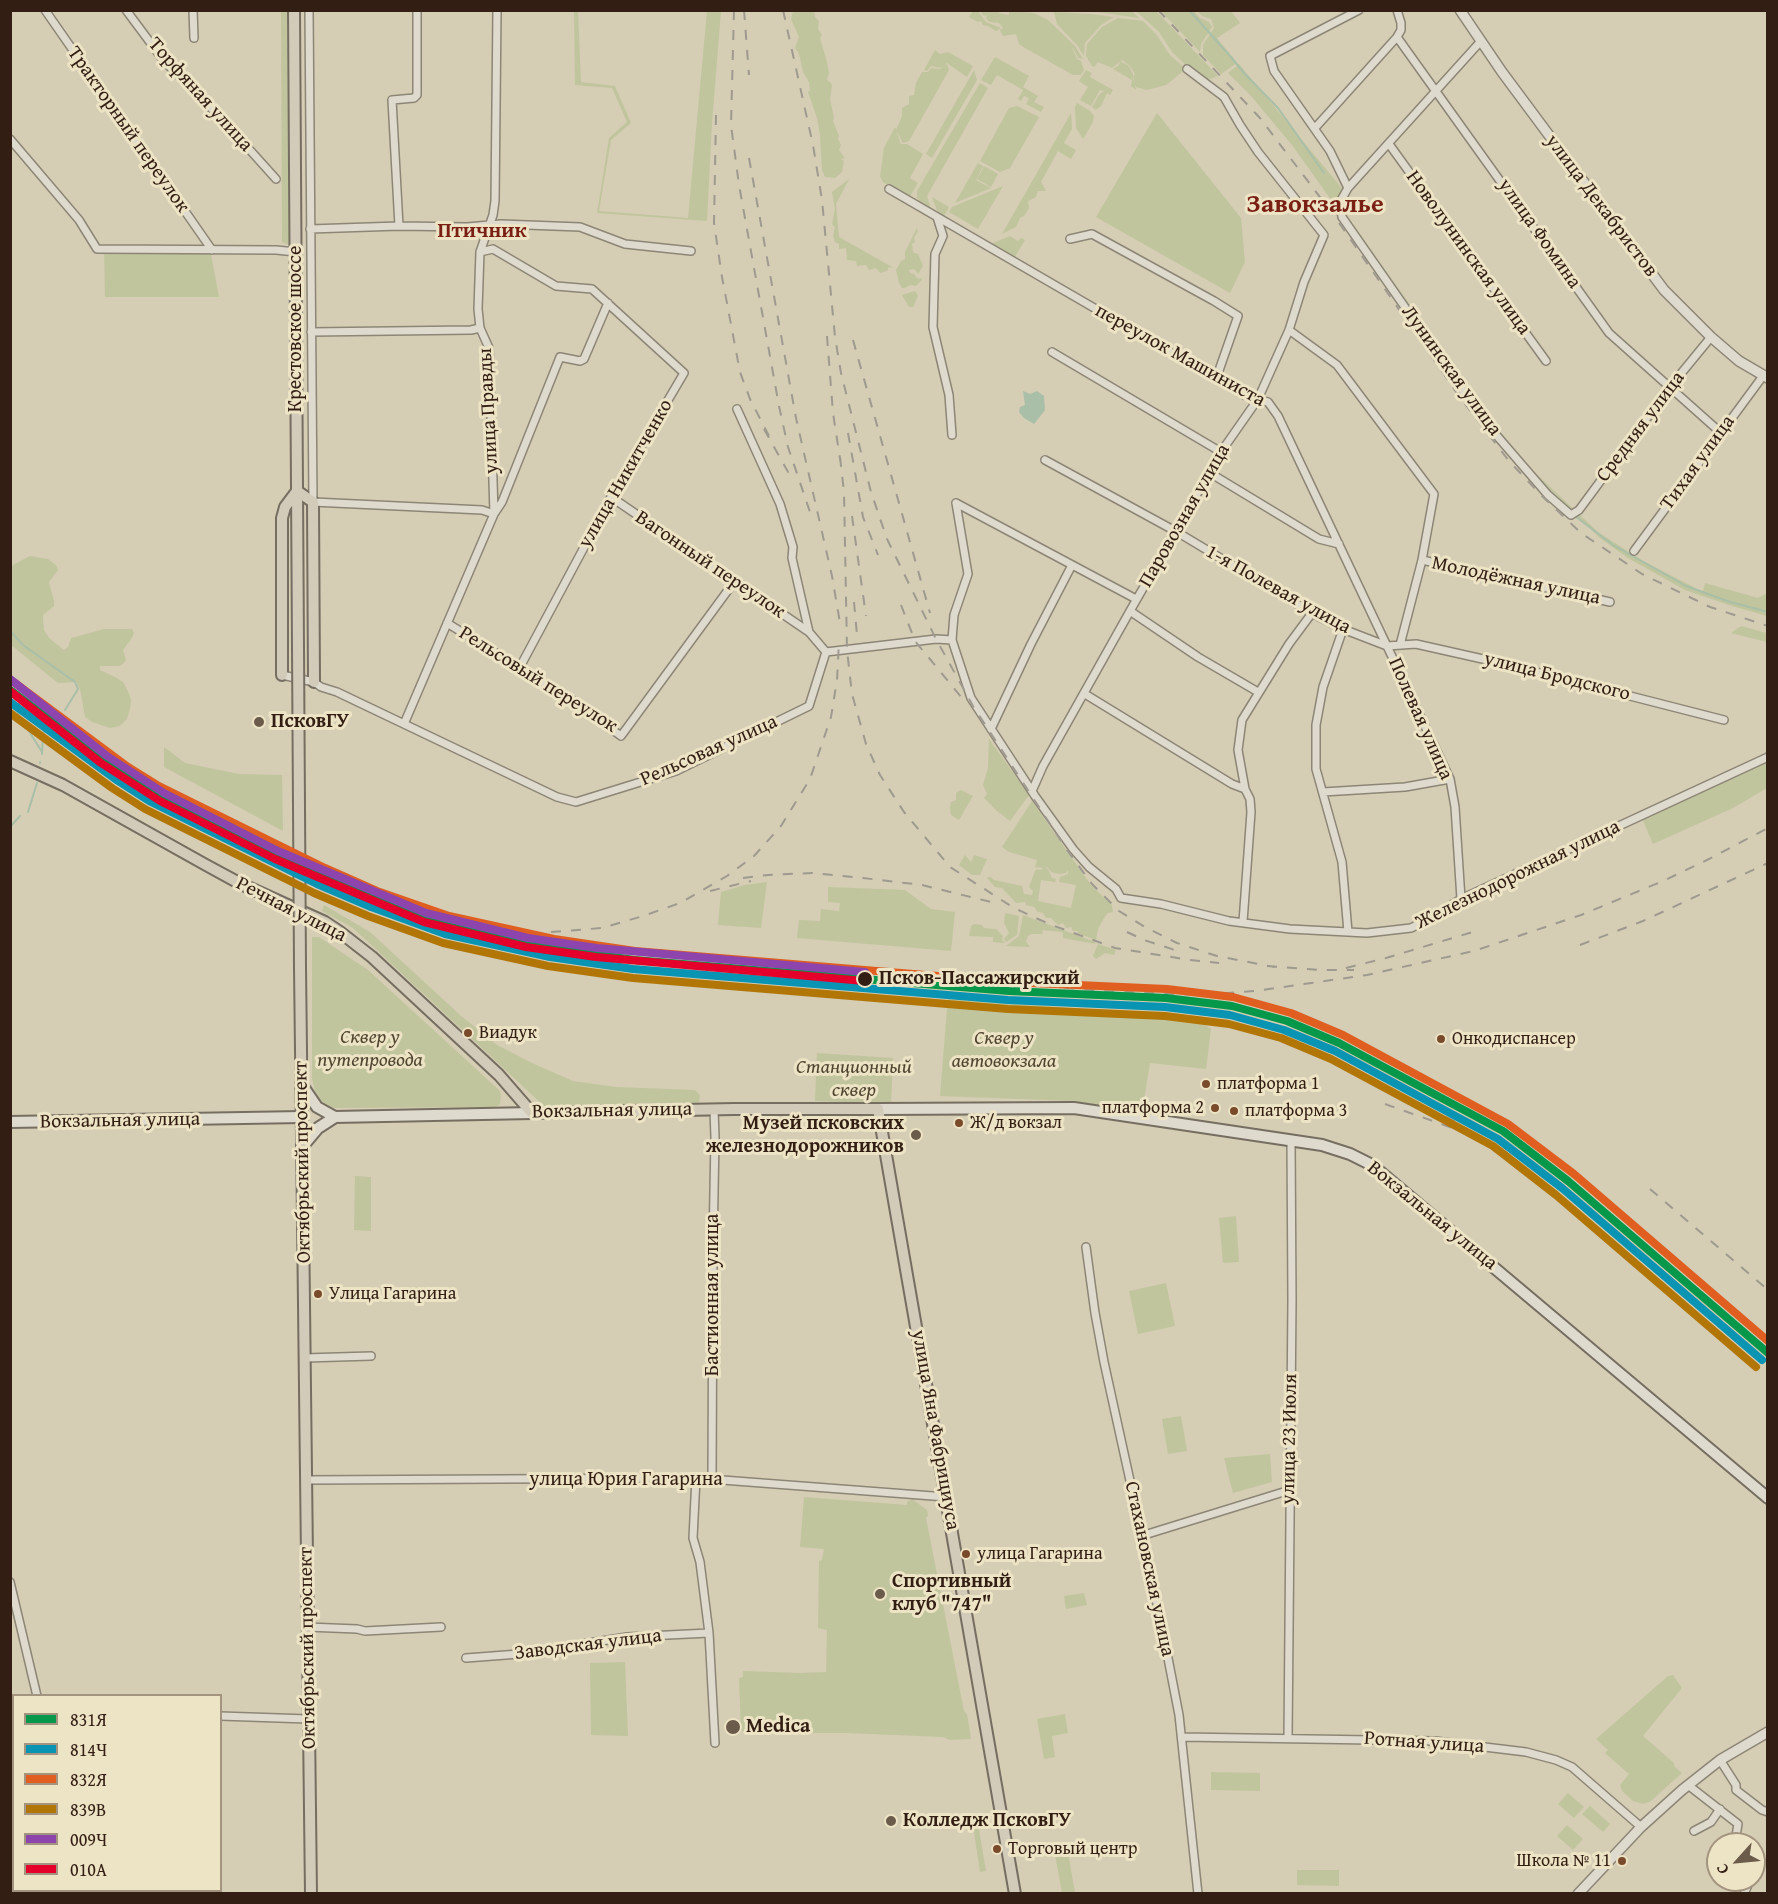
<!DOCTYPE html>
<html>
<head>
<meta charset="utf-8">
<style>
  body { margin:0 }
  #map { position:relative; width:1778px; height:1904px; overflow:hidden; background:#d5cdb4; font-family:"Gentium Book Plus",serif }
  canvas { display:block }
  .frame { position:absolute; inset:0; border:12px solid #321e13; pointer-events:none }
  .legend { position:absolute; left:12px; top:1694px; width:210px; height:198px; box-sizing:border-box; background:#ede3c5; border:2px solid #a2947e; margin:0; padding:8px 10px; list-style:none; font-size:18px; color:#321e13 }
  .legend li { display:flex; align-items:center; gap:12px; height:30px }
  .legend b { width:30px; border:2px solid #a2947e }
  .north { position:absolute; left:1706px; top:1832px; width:60px; height:60px; box-sizing:border-box; background:#ede3c5; border:2px solid #a2947e; border-radius:50%; rotate:243deg; font-size:16px; font-weight:700; line-height:24px; text-align:center; color:#321e13 }
  .north::after { content:''; display:block; margin:auto; width:21px; height:27px; background:#6b5b4b; clip-path:polygon(50% 0,100% 100%,50% 72%,0 100%) }
</style>
</head>
<body>
<div id="map">
<canvas width="1778" height="1904"></canvas>
<div class="frame"></div>
<ul class="legend">
<li><b style="height:8px;background:#05984b"></b>831Я</li>
<li><b style="height:8px;background:#0894b2"></b>814Ч</li>
<li><b style="height:8px;background:#df5e20"></b>832Я</li>
<li><b style="height:8px;background:#b27607"></b>839В</li>
<li><b style="height:8px;background:#8e44ad"></b>009Ч</li>
<li><b style="height:8px;background:#e4002b"></b>010А</li>
</ul>
<div class="north">С</div>
</div>
<script>
const c = document.querySelector('canvas').getContext('2d');
c.lineJoin = 'round';
function paint(path, color) { c.fillStyle = color; c.fill(path, 'evenodd'); }
const toPath = rows => new Path2D(rows.map(r => 'M' + r).join(''));
function trace(path, color, width, dash) { c.strokeStyle = color; c.lineWidth = width; c.lineCap = dash ? 'butt' : 'round'; c.setLineDash(dash || []); c.stroke(path); }
function drawText(font, color, halo, rows, align = 'center') {
  c.font = font + ' "Gentium Book Plus",serif'; c.lineWidth = 6; c.setLineDash([]); c.textBaseline = 'middle'; c.strokeStyle = halo; c.fillStyle = color; for (const [text, x, y, turn = 0] of rows) {
    c.save(); c.translate(x, y); c.rotate((+turn || 0) * Math.PI / 180); c.textAlign = isNaN(turn) ? turn : align; if (halo) c.strokeText(text, 0, 0); c.fillText(text, 0, 0); c.restore();
  }
}
paint(toPath([
  [281,11,287,11,289,245,282,242],
  [574,11,578,11,581,82,615,86,631,123,611,140,599,211,688,218,707,11,721,11,712,123,707,221,597,213,609,138,627,122,612,88,575,85],
  [814,11,815,17,819,21,818,29,822,35,820,38,827,62,829,73,827,80,831,83,832,86,830,99,834,118,833,121,839,136,838,139,841,145,839,150,845,158,841,159,844,161,842,172,835,178,825,177,822,170,820,135,817,118,808,92,810,90,809,82,803,72,799,54,795,48,799,37,791,19,793,11],
  [973,11,978,11,986,22,1001,28,996,31,988,26,983,25,981,21,978,22,969,17],
  [980,11,1002,11,998,13,1009,15,1009,11,1012,11,1034,13,1048,20,1075,46,1083,59,1078,58,1073,48,1072,48,1077,59,1081,61,1084,70,1081,75,1073,75,1025,48,1019,44,1016,34,1003,36,1000,30,1003,28,999,23,990,22,986,19,987,15,994,13,984,16],
  [1088,11,1132,11,1139,18,1091,11],
  [1136,11,1156,11,1218,76,1207,80,1188,67,1172,52,1159,32],
  [1161,11,1194,11,1200,18,1209,22,1212,27,1201,44,1200,52],
  [1197,11,1231,11,1240,23,1217,38,1237,63,1221,74,1203,55,1203,45,1214,28,1211,19,1202,16],
  [1054,12,1090,14,1114,17,1101,25,1085,43,1084,56,1077,45,1057,24],
  [1118,18,1143,21,1156,34,1170,55,1186,69,1166,85,1147,90,1136,87,1133,78,1135,74,1130,66,1122,60,1112,68,1098,62,1094,67,1092,66,1086,56,1087,44,1102,27],
  [935,50,940,54,948,52,973,66,967,77,947,63,944,65,947,64,949,70,909,141,903,143,896,130,902,116,902,108,909,104,909,96,914,95,916,83,922,72,928,72,931,68,940,69,944,66,940,68,931,66,927,71,924,70],
  [995,57,1029,76,1023,87,1038,96,1034,102,1044,107,1041,112,1026,104,1029,98,1024,96,1021,101,1018,99,1023,90,997,75,991,85,981,80],
  [1120,61,1129,66,1133,74,1136,90,1131,86,1132,80,1113,69,1119,65],
  [1239,64,1345,192,1346,214,1491,420,1529,467,1598,532,1643,561,1703,592,1705,583,1758,598,1767,593,1767,616,1729,605,1685,590,1628,558,1600,538,1529,470,1489,421,1292,145,1251,96,1228,73],
  [974,70,977,80,932,158,926,154],
  [1086,70,1092,73,1090,77,1113,90,1110,95,1107,93,1101,106,1096,110,1092,107,1099,95,1104,91,1100,90,1091,106,1080,100,1088,87,1079,81],
  [980,83,988,88,927,196,931,209,920,202,917,198,917,191],
  [1077,103,1090,111,1094,116,1093,122,1083,139,1076,128,1075,107],
  [1017,106,1039,117,1010,168,1000,172,980,161,1009,108],
  [1071,113,1072,129,1064,143,1076,150,1071,159,1058,151,1041,182,1046,191,1038,191,1036,197,1028,201,1029,208,1024,216,1020,218,1016,227,1002,234],
  [1157,113,1241,218,1245,262,1230,293,1096,217],
  [895,127,901,144,907,144,923,154,910,178,918,183,909,198,883,182,880,176,884,148],
  [978,163,983,166,976,180,991,188,955,203],
  [984,166,998,174,991,187,977,179],
  [849,179,836,204,839,237,892,267,892,268,889,267,887,271,880,273,876,268,869,270,866,265,857,266,856,261,847,260,846,248,839,249,839,244,835,242,833,236,835,227,832,224,835,209,832,192],
  [1003,186,978,229,949,212,952,207],
  [932,197,949,207,943,218,939,216],
  [917,228,918,231,914,238,915,242,912,244,913,251,914,253,918,254,923,266,918,274,914,269,909,270,910,273,914,274,918,279,921,278,922,280,916,286,910,285,905,288,902,288,899,283,896,270,901,261,905,259,905,252],
  [1010,236,1018,241,1021,238,1025,240,1013,260,988,245],
  [104,248,210,249,219,297,105,297],
  [915,291,918,296,913,307,909,307,902,295],
  [30,556,48,559,56,565,58,570,49,582,54,601,54,606,43,615,43,620,44,630,49,638,64,650,68,647,71,638,75,637,104,629,132,629,134,633,132,638,123,650,126,660,123,664,119,666,100,666,100,670,115,677,123,682,128,691,131,700,130,709,127,719,120,726,110,728,92,722,85,717,80,689,76,682,58,683,11,645,11,566],
  [1741,626,1767,633,1767,642,1731,633],
  [989,739,1029,795,1010,821,997,811,984,798,987,794,983,785,988,768],
  [164,747,185,763,239,774,282,775,283,831,164,767],
  [1767,753,1767,788,1733,808,1653,844,1639,811],
  [961,790,973,796,959,820,951,815,950,807,951,802,956,800,956,793],
  [1032,801,1091,885,1112,905,1113,912,1108,913,1104,918,1098,929,1096,940,1077,933,1078,931,1073,931,1071,927,1066,928,1063,923,1058,925,1051,918,1046,918,1043,913,1038,912,1034,907,1026,905,1025,902,1016,903,1002,888,995,887,987,878,988,877,991,877,994,880,1022,886,1024,894,1032,895,1033,891,1029,887,1035,871,1037,869,1040,870,1044,868,1035,867,1037,860,1009,852,1002,847],
  [1047,867,1051,872,1059,874,1066,873,1068,870,1068,874,1060,877,1059,882,1076,885,1071,908,1038,901,1041,880,1055,882,1056,879,1052,878,1048,869,1045,868],
  [965,855,971,862,974,855,987,859,980,875,972,875,959,865],
  [767,882,761,928,718,925,721,892,745,885],
  [828,887,905,890,931,909,955,912,951,951,797,938,799,920,820,921,821,909,839,911,840,903,828,902],
  [324,905,370,932,460,1015,497,1045,532,1063,573,1081,616,1087,695,1090,700,1095,699,1104,544,1106,353,928,322,911],
  [1005,913,1019,916,1017,935,1006,942,1004,939,1009,933,1004,923],
  [1023,915,1095,942,1095,944,1063,938,1063,933,1061,932,1043,930,1042,934,1032,934,1028,936,1026,941,1030,947,1006,946,1019,936],
  [974,924,982,925,984,928,996,929,1003,936,1002,940,1005,943,993,942,993,937,969,936,971,926],
  [312,937,319,937,368,970,500,1091,501,1095,500,1104,496,1107,333,1108,321,1101,315,1091,312,1078],
  [1098,944,1116,950,1114,955,1105,953,1096,959,1093,956],
  [948,997,1195,1019,1211,1029,1206,1069,1150,1063,1142,1112,1073,1101,940,1096],
  [817,1053,893,1058,891,1104,815,1101],
  [355,1176,371,1177,371,1231,354,1230],
  [1236,1216,1239,1262,1223,1263,1219,1218],
  [1166,1283,1175,1326,1138,1334,1129,1291],
  [1181,1416,1187,1451,1168,1454,1162,1419],
  [1270,1454,1272,1482,1233,1493,1224,1458],
  [804,1497,907,1505,907,1502,912,1499,927,1510,928,1516,926,1518,964,1711,967,1714,971,1739,950,1740,943,1737,846,1733,745,1733,741,1730,739,1678,743,1677,743,1671,800,1673,826,1672,827,1630,818,1628,819,1561,822,1560,824,1549,800,1547],
  [1084,1593,1087,1605,1066,1609,1064,1596],
  [625,1662,628,1736,591,1735,590,1663],
  [1673,1675,1682,1688,1643,1736,1674,1763,1674,1766,1682,1773,1651,1801,1643,1804,1633,1801,1622,1791,1620,1785,1629,1774,1605,1753,1608,1750,1596,1739,1668,1676],
  [1065,1714,1068,1733,1052,1736,1055,1757,1044,1759,1037,1719],
  [1211,1772,1260,1773,1260,1791,1211,1790],
  [1568,1793,1584,1807,1574,1818,1558,1804],
  [1590,1806,1610,1824,1603,1832,1582,1814],
  [978,1824,986,1871,980,1872,973,1825],
  [1567,1825,1583,1839,1573,1850,1557,1836],
  [1067,1847,1075,1893,1062,1893,1054,1849],
  [1297,1870,1339,1870,1339,1886,1297,1885]
]), '#c0c59d');
paint(toPath([
  [1023,391,1030,394,1037,391,1044,396,1045,410,1034,424,1024,418,1019,412,1020,407,1025,405]
]), '#a9bfa8');
trace(toPath([
  [1189,10,1231,57,1244,73,1278,108,1324,173],
  [1575,516,1613,545,1686,586,1730,602,1768,612],
  [10,631,23,645,75,682,78,689,65,710],
  [10,707,17,712,42,752],
  [42,754,43,733,58,718],
  [40,763,40,762],
  [28,812,37,783],
  [10,827,20,816]
]), '#a9bfa8', 2);
const minor = toPath([
  [45,10,212,250],
  [126,10,164,61,222,119,276,179],
  [193,10,194,38],
  [309,10,313,502,482,510,494,514,502,502,560,357,580,361,584,359,608,303],
  [1397,37,1609,333,1720,432],
  [1481,41,1348,188,1340,202,1342,217,1485,422,1548,495,1571,515,1579,510,1670,387,1711,337],
  [1315,128,1397,37,1401,30,1401,23,1397,10],
  [10,139,79,220,97,249,276,250,296,252],
  [1389,144,1546,361],
  [1348,188,1330,151,1274,71,1270,56,1359,10],
  [889,189,1246,396,1268,402,1278,416,1450,779,1455,807,1461,899],
  [937,217,943,236,935,254,933,327,949,395,952,435],
  [399,226,392,100,414,98,417,95,417,10],
  [310,229,399,226,467,227,501,224,580,227,625,244,691,251],
  [1070,239,1092,234,1214,301,1238,316,1216,379],
  [480,252,493,249,556,286,592,289,684,373,611,497,520,667],
  [1289,330,1337,365,1434,494,1422,560,1610,602],
  [311,332,471,330,480,328],
  [1052,352,1221,452],
  [1045,460,1177,532,1312,613,1343,629,1387,646,1416,644,1505,664,1724,720],
  [1210,473,1319,539,1339,544],
  [611,497,809,632],
  [956,503,1136,599],
  [1634,551,1763,376],
  [1130,611,1198,657,1258,692],
  [447,623,572,700,621,736,734,582],
  [1343,629,1323,687,1316,725,1316,769,1342,862,1348,932],
  [952,640,954,615,968,574,956,503],
  [1400,645,1422,560],
  [826,652,936,639,952,640,971,698,1035,796,1073,849,1089,867,1116,889,1121,898,1161,904,1229,921,1290,929,1367,933,1411,928,1431,918,1461,899,1768,757],
  [282,675,314,682,321,687,337,692,557,797,576,802,676,771,809,706,826,652,809,632,792,558,793,547,780,504,737,409],
  [1085,694,1232,784,1245,789],
  [404,724,494,514,489,348,480,328,478,309,480,252,493,215,495,201,497,10],
  [991,729,1031,644,1072,565],
  [1032,791,1043,766,1130,611,1221,452,1258,399,1289,330,1304,282,1324,235,1258,152,1240,125,1224,97,1187,69],
  [1323,792,1405,787,1450,779],
  [1243,922,1251,812,1250,799,1245,789,1238,750,1242,720,1289,644,1312,613],
  [1086,1247,1095,1313,1104,1362,1161,1622,1179,1715,1198,1894],
  [305,1358,371,1356],
  [696,1478,693,1538,700,1562,709,1633,715,1743],
  [712,1479,713,1246,715,1137,714,1110],
  [306,1480,696,1478,946,1497],
  [1141,1536,1290,1490],
  [10,1582,37,1696],
  [307,1627,357,1629,365,1631,441,1627],
  [466,1658,519,1654,627,1637,709,1633],
  [220,1716,308,1719],
  [1182,1737,1435,1741,1526,1752,1556,1760,1572,1767,1641,1827],
  [1288,1738,1292,1300,1291,1140],
  [1720,1760,1736,1785,1736,1790,1762,1810,1768,1812],
  [1688,1785,1738,1824,1736,1836,1741,1844],
  [1694,1831,1711,1822,1720,1809],
  [1754,1868,1754,1871],
  [82,1890,83,1894],
  [1744,1894,1750,1880]
]);
const tertiary = toPath([
  [1460,10,1502,72,1664,290,1711,337,1739,361,1768,378],
  [1578,1894,1641,1827,1682,1790,1720,1760,1768,1732]
]);
const secondary = toPath([
  [302,1085,317,1107,335,1117,532,1113],
  [878,1109,1074,1108,1322,1145,1350,1154,1372,1165,1768,1498],
  [10,1122,302,1117],
  [302,1147,318,1128,335,1117]
]);
const primary = toPath([
  [294,10,298,647],
  [297,491,313,502,314,682],
  [282,675,282,518,285,507,297,491],
  [10,761,63,785,206,865,241,884,325,922,340,932,372,957,499,1075,532,1113,734,1109,878,1109,1015,1894],
  [300,967,311,1894]
]);
trace(minor, '#8d8676', 10);
trace(tertiary, '#8d8676', 12);
trace(secondary, '#766e61', 14);
trace(primary, '#766e61', 14);
trace(minor, '#dedace', 7);
trace(tertiary, '#dedace', 9);
trace(secondary, '#dedace', 10);
trace(primary, '#d3cbb9', 10);
trace(toPath([
  [734,10,731,125,739,185,779,406,788,447,812,518],
  [744,10,749,75],
  [783,10,813,145,822,200,835,337,841,373,871,492,887,539,936,639,973,706,1067,850,1092,884,1119,911,1145,927,1177,943,1217,956,1274,967],
  [1158,10,1260,118,1335,217,1459,396,1509,461,1542,496,1581,533,1642,574,1710,607,1768,626],
  [716,115,714,223,722,277,740,372,750,399,769,436],
  [749,158,796,418,832,576,840,623],
  [827,336,833,413,841,465],
  [853,340,930,613],
  [764,429,792,479],
  [848,433,863,517,878,555],
  [840,457,844,492,847,650,852,694,866,744,880,775,904,812,950,867,1014,908,1049,924,1115,948,1190,960,1219,963],
  [852,516,866,616],
  [854,602,857,635],
  [901,605,915,641,962,698],
  [743,878,768,875,812,873,863,878,922,885,999,904],
  [710,891,751,881],
  [551,932,602,928,643,916,680,903,727,876,754,856,781,826,810,779,831,717,837,680,839,641],
  [1127,932,1144,940,1181,952],
  [1580,945,1643,921,1768,863],
  [1267,966,1320,970,1354,970],
  [1346,968,1386,958,1476,931],
  [865,972,1105,991,1201,995,1255,991,1367,975,1474,951,1581,915,1663,881,1707,860,1768,828],
  [1410,1099,1462,1125],
  [1385,1104,1472,1135,1508,1153],
  [1501,1151,1524,1161,1541,1172],
  [1650,1189,1768,1290]
]), '#9f9a90', 2, [10, 10]);
const primaryBridge = toPath([
  [298,647,300,967]
]);
trace(primaryBridge, '#766e61', 14, []);
trace(primaryBridge, '#d3cbb9', 10);
trace(toPath([
  [10,690,123,774,153,793,321,876,374,899,447,925,552,948,634,960,1009,991,1166,998,1232,1006,1287,1021,1339,1043,1503,1131,1568,1181,1768,1353]
]), '#05984b', 8);
trace(toPath([
  [10,702,118,781,149,801,317,884,371,907,445,934,550,957,633,969,1008,1000,1165,1007,1230,1015,1284,1030,1335,1051,1498,1139,1562,1188,1762,1360]
]), '#0894b2', 8);
trace(toPath([
  [15,683,128,767,157,785,325,868,377,891,449,916,554,939,635,951,1010,982,1167,989,1233,997,1291,1013,1343,1035,1508,1124,1574,1174,1768,1341]
]), '#df5e20', 8);
trace(toPath([
  [10,713,112,788,145,809,314,893,368,916,443,943,548,966,633,978,1008,1009,1165,1016,1229,1024,1281,1038,1331,1059,1493,1146,1556,1195,1756,1367]
]), '#b27607', 8);
trace(toPath([
  [10,679,107,756,164,793,278,851,426,913,528,938,597,948,865,972]
]), '#8e44ad', 8);
trace(toPath([
  [10,691,101,763,160,801,275,859,424,922,526,947,596,957,864,981]
]), '#e4002b', 8);
for (const [x, y, r, color] of [
  [259,722,6,"#6b5b4b"],
  [865,979,8,"#321e13"],
  [468,1033,5,"#7a4b2a"],
  [1441,1039,5,"#7a4b2a"],
  [1206,1084,5,"#7a4b2a"],
  [1215,1108,5,"#7a4b2a"],
  [1234,1111,5,"#7a4b2a"],
  [959,1123,5,"#7a4b2a"],
  [916,1135,6,"#6b5b4b"],
  [318,1294,5,"#7a4b2a"],
  [966,1554,5,"#7a4b2a"],
  [880,1594,6,"#6b5b4b"],
  [733,1727,8,"#6b5b4b"],
  [891,1821,6,"#6b5b4b"],
  [997,1849,5,"#7a4b2a"],
  [1622,1861,5,"#7a4b2a"]
]) { const dot = new Path2D(); dot.arc(x, y, r, 0, 2 * Math.PI); c.fillStyle = color; c.fill(dot); trace(dot, '#ede3c5', 2); }
drawText('18px', '#321e13', '#ede3c5', [
  ["Виадук",479,1033],
  ["Онкодиспансер",1452,1039],
  ["платформа 1",1217,1084],
  ["платформа 2",1204,1108,"right"],
  ["платформа 3",1245,1111],
  ["Ж/д вокзал",970,1123],
  ["Улица Гагарина",329,1294],
  ["улица Гагарина",977,1554],
  ["Торговый центр",1008,1849],
  ["Школа № 11",1611,1861,"right"]
], 'left');
drawText('20px', '#321e13', '#ede3c5', [
  ["Торфяная улица",200,95,48],
  ["Тракторный переулок",128,130,55],
  ["улица Декабристов",1601,206,53],
  ["улица Фомина",1539,234,55],
  ["Новолунинская улица",1468,253,54],
  ["Крестовское шоссе",296,329,-90],
  ["переулок Машиниста",1180,356,29],
  ["Лунинская улица",1451,371,54],
  ["улица Правды",489,411,-93],
  ["Средняя улица",1641,427,-53],
  ["Тихая улица",1698,463,-54],
  ["улица Никитченко",626,474,-60],
  ["Паровозная улица",1185,516,-60],
  ["Вагонный переулок",710,565,34],
  ["Молодёжная улица",1516,581,12],
  ["1-я Полевая улица",1278,590,29],
  ["улица Бродского",1557,677,14],
  ["Рельсовый переулок",538,680,32],
  ["Полевая улица",1420,719,66],
  ["Рельсовая улица",709,751,-24],
  ["Железнодорожная улица",1518,875,-26],
  ["Речная улица",291,910,27],
  ["Вокзальная улица",612,1111,-1],
  ["Вокзальная улица",120,1121,-1],
  ["Октябрьский проспект",303,1162,-91],
  ["Вокзальная улица",1432,1216,39],
  ["Бастионная улица",713,1295,-90],
  ["улица Яна Фабрициуса",935,1430,80],
  ["улица 23 Июля",1290,1439,-89],
  ["улица Юрия Гагарина",626,1480],
  ["Стахановская улица",1149,1569,78],
  ["Заводская улица",588,1645,-7],
  ["Октябрьский проспект",308,1648,-91],
  ["Ротная улица",1424,1743,4]
]);
drawText('bold 20px', '#321e13', '#ede3c5', [
  ["ПсковГУ",271,722],
  ["Музей псковских",904,1124,"right"],
  ["железнодорожников",904,1147,"right"],
  ["Спортивный",892,1582],
  ["клуб \"747\"",892,1605],
  ["Medica",746,1727],
  ["Колледж ПсковГУ",903,1821]
], 'left');
drawText('bold 20px', '#321e13', '#ede3c5', [
  ["Псков-Пассажирский",879,979]
], 'left');
drawText('italic 20px', '#514631', '#ede3c5', [
  ["Сквер у",370,1038],
  ["путепровода",370,1061],
  ["Сквер у",1004,1039],
  ["автовокзала",1004,1062],
  ["Станционный",854,1068],
  ["сквер",854,1091]
]);
drawText('bold 21px', '#7a1f14', '#ede3c5', [
  ["Птичник",482,232]
]);
drawText('bold 26px', '#7a1f14', '#ede3c5', [
  ["Завокзалье",1315,205]
]);
</script>
</body>
</html>
